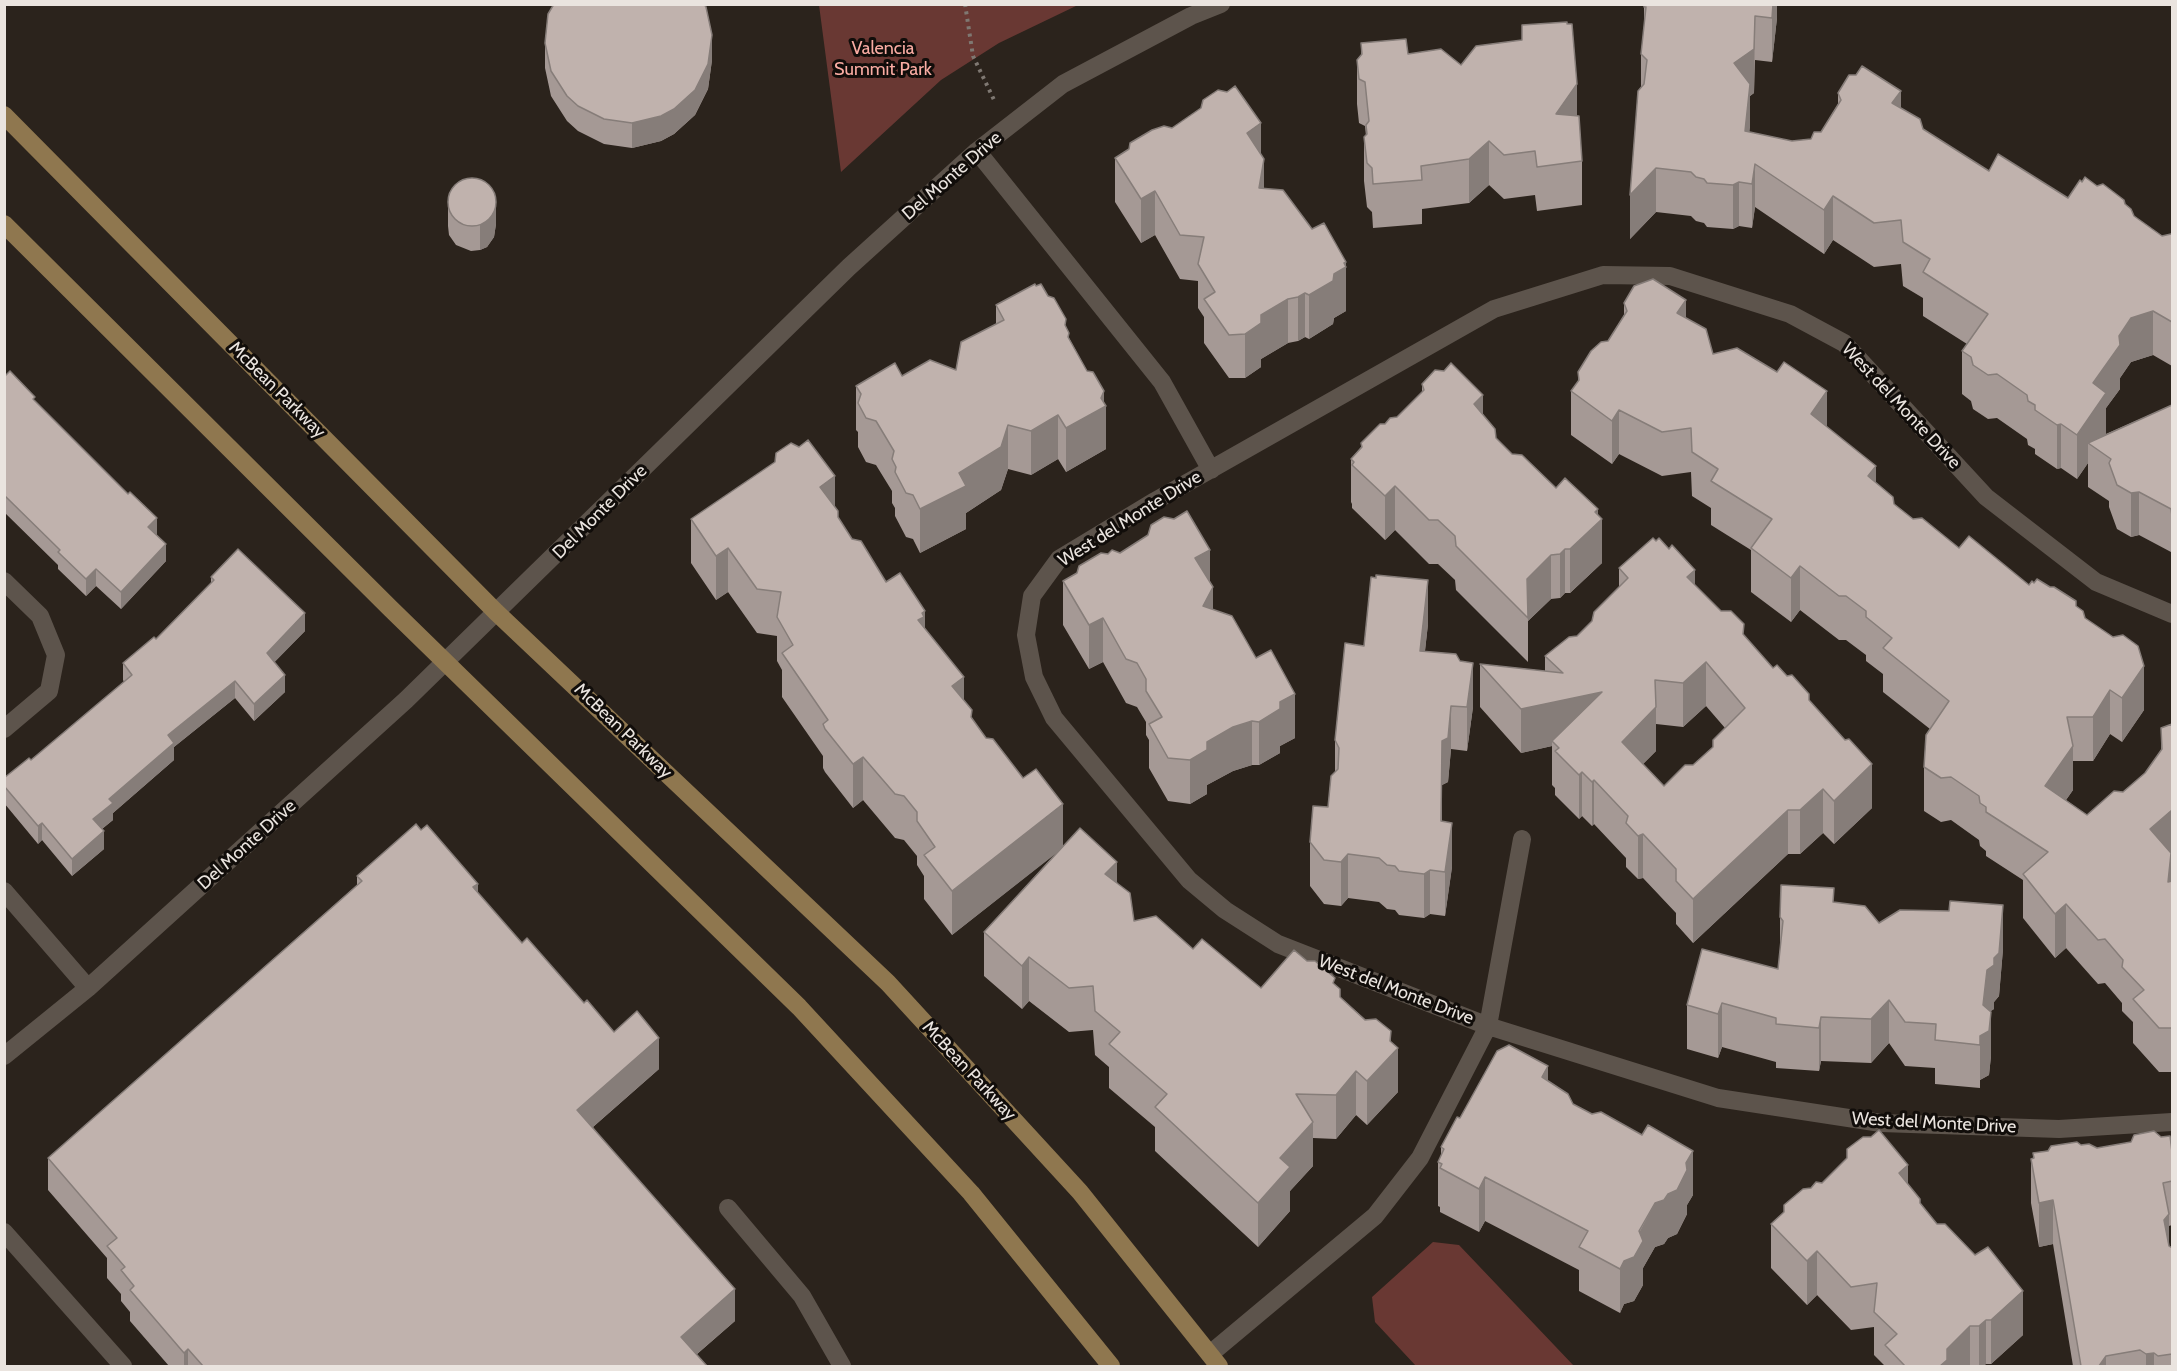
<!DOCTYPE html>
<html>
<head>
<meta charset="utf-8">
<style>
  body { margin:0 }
  #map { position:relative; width:2177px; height:1371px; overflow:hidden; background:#2b231c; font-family:Cabin,sans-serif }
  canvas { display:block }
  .frame { position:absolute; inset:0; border:6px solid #eae4df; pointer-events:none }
</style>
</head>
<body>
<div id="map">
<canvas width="2177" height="1371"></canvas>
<div class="frame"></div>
</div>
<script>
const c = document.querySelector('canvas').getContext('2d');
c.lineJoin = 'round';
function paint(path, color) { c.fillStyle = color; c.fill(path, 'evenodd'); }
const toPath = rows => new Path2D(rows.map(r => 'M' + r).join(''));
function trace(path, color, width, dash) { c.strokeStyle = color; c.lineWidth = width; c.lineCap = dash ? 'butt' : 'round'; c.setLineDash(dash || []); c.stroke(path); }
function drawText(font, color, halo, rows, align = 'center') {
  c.font = font + ' Cabin,sans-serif'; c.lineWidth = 6; c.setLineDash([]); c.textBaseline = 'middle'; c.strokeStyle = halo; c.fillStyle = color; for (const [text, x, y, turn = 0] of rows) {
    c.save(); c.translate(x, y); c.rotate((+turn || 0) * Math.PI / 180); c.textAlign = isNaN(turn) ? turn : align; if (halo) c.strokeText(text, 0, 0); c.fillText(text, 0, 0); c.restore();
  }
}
paint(toPath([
  [819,5,819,4,1078,5,999,43,941,80,841,172],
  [1433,1242,1459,1245,1574,1366,1416,1366,1375,1322,1372,1297]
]), '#693833');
trace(toPath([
  [965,4,973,56,995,102]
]), '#7f7872', 4, [3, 4.5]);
trace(toPath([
  [977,151,1162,382,1211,470],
  [4,581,40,616,56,655,49,691,4,729],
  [2172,614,2096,582,1986,497,1844,343,1790,314,1670,276,1603,275,1494,309,1155,501,1059,559,1032,596,1026,635,1034,677,1054,718,1189,880,1225,910,1278,944,1488,1026,1718,1098,1881,1123,2059,1129,2172,1122],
  [4,891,88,988],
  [4,1056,88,988,406,700,849,267,977,151,1063,84,1191,16,1221,4],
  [728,1208,802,1296,842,1366],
  [4,1232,123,1366],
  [1210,1354,1375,1216,1420,1158,1488,1026,1522,839]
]), '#5d544c', 18);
trace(toPath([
  [4,115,496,612,888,983,1080,1192,1219,1366],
  [4,224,391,609,799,1007,971,1193,1111,1366]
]), '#8f774f', 18);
paint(toPath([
  [1644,4,1777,4,1777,18,1772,62,1755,60,1754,93,1750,96,1749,132,1792,141,1811,139,1821,132,1838,104,1838,93,1901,108,1923,129,1989,171,2068,198,2125,204,2134,216,2162,236,2172,235,2172,366,2153,355,2131,362,2120,378,2120,389,2106,408,2106,434,2172,405,2172,560,2171,552,2139,535,2131,537,2117,529,2109,507,2109,501,2088,487,2088,463,2077,479,2061,468,2057,469,2035,454,2035,449,2028,445,2027,439,1997,418,1988,419,1973,409,1971,401,1962,394,1962,351,1967,344,1923,316,1923,298,1903,286,1901,264,1874,267,1833,240,1824,254,1755,207,1752,228,1739,226,1733,229,1707,227,1704,223,1696,221,1691,216,1656,212,1630,239,1641,87,1641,54,1644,28],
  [545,43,712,60,708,89,695,115,674,134,661,141,632,148,604,144,578,131,567,121,551,96,545,68],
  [1361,43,1461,65,1577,116,1582,161,1582,205,1537,211,1535,195,1504,199,1489,185,1469,203,1422,209,1422,224,1373,228,1372,212,1367,207,1364,181,1364,137,1366,136,1365,126,1359,123,1357,104,1357,60,1361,55],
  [1261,154,1264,188,1312,229,1346,262,1346,311,1334,318,1333,324,1309,339,1305,337,1298,341,1288,343,1261,359,1261,367,1245,378,1229,378,1204,343,1204,317,1198,308,1198,281,1180,279,1155,235,1141,243,1115,202,1115,158],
  [448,201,496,224,494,237,487,247,480,250,471,251,456,245,449,235,448,226],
  [1624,303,1686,318,1713,354,1827,427,1894,504,1913,519,1959,548,2029,585,2034,583,2076,606,2085,618,2144,710,2122,742,2110,734,2093,761,2073,761,2073,790,2066,800,2087,815,2123,792,2145,773,2161,750,2161,728,2171,855,2171,881,2172,881,2172,1072,2159,1072,2133,1043,2133,1022,2122,1011,2122,1003,2105,983,2098,984,2066,948,2055,958,2023,918,2023,880,1986,856,1986,851,1980,846,1979,840,1951,820,1941,822,1924,811,1924,767,1930,729,1883,692,1883,674,1866,661,1866,655,1846,640,1839,640,1800,610,1791,622,1751,592,1751,550,1711,525,1711,508,1692,496,1691,472,1662,476,1619,454,1612,464,1571,435,1571,391,1578,382,1578,372,1608,341,1624,315],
  [996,305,1066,328,1069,338,1104,402,1106,449,1066,472,1058,459,1031,475,1008,469,1001,490,966,513,966,529,920,553,913,539,906,537,895,516,895,508,892,503,892,491,876,465,866,462,858,447,858,432,856,430,856,386,902,376,956,370,996,324],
  [4,377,35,401,157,535,166,561,121,609,96,586,86,596,58,569,58,565,4,512],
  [1422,384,1483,414,1496,438,1512,454,1556,488,1598,514,1602,563,1570,593,1565,593,1560,598,1551,599,1528,621,1528,662,1456,590,1455,580,1438,564,1429,564,1395,530,1385,540,1352,508,1352,504,1351,502,1351,459,1361,447,1361,443,1385,424,1397,417,1422,392],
  [835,507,838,518,852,539,925,629,964,701,972,719,1063,846,1117,882,1134,921,1193,949,1261,988,1335,985,1340,997,1391,1042,1398,1092,1367,1125,1356,1115,1336,1139,1313,1138,1313,1166,1290,1191,1290,1211,1258,1247,1155,1151,1155,1127,1109,1088,1109,1067,1095,1055,1093,1030,1069,1032,1029,1001,1022,1009,984,976,984,932,1057,852,952,935,924,899,924,876,917,865,917,856,904,840,895,838,863,800,853,808,825,772,823,768,823,756,782,697,782,670,777,661,777,636,757,633,728,592,716,600,691,563,691,519],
  [1120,553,1210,581,1213,610,1295,738,1280,746,1280,753,1259,765,1252,765,1233,771,1207,785,1207,794,1190,804,1168,801,1149,768,1149,740,1146,735,1146,722,1137,707,1126,703,1103,662,1089,669,1063,625,1063,581,1108,554],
  [1619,568,1695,585,1773,668,1809,701,1872,808,1834,844,1823,833,1800,854,1788,854,1693,943,1676,924,1676,913,1643,878,1638,879,1626,867,1626,858,1594,824,1592,826,1582,816,1579,819,1555,795,1555,788,1552,785,1552,746,1521,753,1480,707,1480,664,1545,671,1545,656,1577,636,1592,621,1619,587],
  [1706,706,1725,728,1713,747,1693,765,1664,786,1643,764,1656,751,1656,724,1683,727],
  [211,577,305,631,274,662,285,692,254,721,235,698,174,747,174,760,113,813,113,820,102,829,104,849,72,876,42,840,38,844,4,803,4,778,31,760,124,682,123,680,123,663,156,639,211,583],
  [1428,624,1425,651,1473,707,1467,751,1451,749,1448,782,1442,785,1442,822,1452,867,1445,916,1430,914,1424,918,1399,915,1395,910,1387,909,1379,902,1348,898,1341,906,1324,904,1310,886,1310,842,1328,807,1335,772,1335,740,1364,646],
  [357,876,478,893,522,943,584,1003,614,1032,659,1069,593,1127,735,1321,696,1355,707,1366,169,1366,130,1321,130,1312,121,1301,121,1294,107,1278,107,1258,48,1190,48,1158,357,885],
  [1834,902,1879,923,2003,949,1999,996,1994,1002,1994,1009,1990,1011,1991,1056,1989,1075,1980,1080,1980,1088,1935,1084,1935,1068,1905,1066,1889,1043,1871,1063,1821,1061,1819,1071,1776,1068,1776,1062,1722,1047,1718,1058,1687,1049,1687,1005,1778,969,1780,952,1780,917],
  [1548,1082,1573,1104,1693,1195,1687,1205,1687,1214,1677,1234,1668,1238,1664,1244,1655,1247,1643,1268,1643,1285,1634,1301,1624,1304,1620,1313,1579,1291,1579,1270,1485,1221,1479,1232,1440,1212,1440,1207,1438,1206,1438,1162,1441,1156,1441,1147,1460,1118],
  [2081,1145,2097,1148,2172,1152,2172,1225,2169,1226,2169,1246,2172,1248,2172,1366,2073,1366,2053,1244,2039,1247,2031,1203,2031,1159,2033,1158,2033,1153],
  [1847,1149,1908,1185,1920,1204,2023,1335,1991,1364,1986,1364,1983,1366,1885,1366,1874,1355,1874,1327,1851,1330,1817,1295,1807,1305,1771,1268,1771,1224,1811,1188,1822,1183,1847,1158]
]), '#a59995');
paint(toPath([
  [1773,4,1777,4,1777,18,1772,62,1772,18],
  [1755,16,1754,93,1750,96,1750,128,1745,175,1734,63],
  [712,35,712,60,708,89,695,115,674,134,661,141,632,148,632,123],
  [1577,84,1577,128,1556,114],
  [1901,91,1901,135,1892,103],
  [1261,123,1261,167,1247,133],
  [1489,141,1489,185,1469,203,1469,159],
  [1264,159,1264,203,1259,188],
  [1755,164,1755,207,1752,228,1752,184],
  [1656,168,1656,212,1630,239,1630,195],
  [1739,182,1739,226,1733,229,1733,185],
  [1155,191,1155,235,1141,243,1141,199],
  [1833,196,1833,240,1824,254,1824,210],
  [496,199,496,224,494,237,487,247,480,250,480,225],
  [1346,262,1346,311,1334,318,1333,324,1309,339,1309,295,1334,274],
  [1305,293,1305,337,1298,341,1298,297],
  [1288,299,1288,343,1261,359,1261,367,1245,378,1245,334,1261,315],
  [1686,300,1686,344,1677,313],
  [2153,311,2153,355,2131,362,2120,378,2120,389,2106,408,2106,436,2088,443,2088,463,2077,479,2077,435,2093,383,2119,336,2131,318],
  [1104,391,1104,407,1106,406,1106,449,1066,472,1066,428,1101,398],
  [1827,391,1827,435,1811,414],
  [1483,395,1483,439,1474,404],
  [1619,410,1619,454,1612,464,1612,421],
  [1058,415,1058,459,1031,475,1031,431],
  [2061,424,2061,468,2057,469,2057,425],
  [1008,425,1008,469,1001,490,966,513,966,529,920,553,920,509,959,473],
  [1876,466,1876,510,1868,476],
  [835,476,835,520,820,487],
  [1395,486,1395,530,1385,540,1385,496],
  [2139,492,2139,535,2131,537,2131,493],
  [1598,509,1598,523,1602,519,1602,563,1570,593,1570,549],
  [157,518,157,535,148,527],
  [166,544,166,561,121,609,121,592],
  [728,548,728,592,716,600,716,556],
  [1565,549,1565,593,1560,598,1560,554],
  [1210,550,1210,593,1213,587,1213,630,1203,650,1195,558],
  [1551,555,1551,599,1528,621,1527,579],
  [1800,566,1800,610,1791,622,1791,578],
  [96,569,96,586,86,596,86,579],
  [1695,570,1695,614,1687,577],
  [1428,580,1428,624,1420,694,1420,651],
  [925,611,925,655,918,620,922,613],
  [305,613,305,631,267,670,267,653],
  [1103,618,1103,662,1089,669,1089,625],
  [1706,662,1706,706,1683,727,1683,683],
  [1473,663,1473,707,1467,751,1467,707],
  [2144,666,2144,710,2122,742,2122,698],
  [285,675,285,692,254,721,254,704],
  [964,677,964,721,952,686],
  [235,681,235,698,174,747,174,760,113,813,113,820,93,836,93,819,109,799,168,735],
  [2110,690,2110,734,2093,761,2093,717],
  [1602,692,1552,741,1552,746,1521,753,1521,709],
  [1295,694,1295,738,1280,746,1280,753,1259,765,1259,722,1280,702],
  [1451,706,1451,749,1448,782,1442,785,1442,741],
  [1656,707,1656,751,1622,785,1622,742],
  [1252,721,1252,765,1233,771,1207,785,1207,794,1190,804,1190,760,1207,742,1233,727],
  [2073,746,2073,790,2045,830,2045,786],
  [863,757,863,800,853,808,853,764],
  [1872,764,1872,808,1834,844,1834,801],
  [1582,772,1582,816,1579,819,1579,775],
  [1594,780,1594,824,1592,826,1592,782],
  [1823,789,1823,833,1800,854,1800,810],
  [1063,804,1063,848,952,935,952,891],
  [1788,810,1788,854,1693,943,1693,899],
  [2172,810,2172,854,2171,855,2171,897,2150,829],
  [42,823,42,840,38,844,38,826],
  [1452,823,1452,867,1445,916,1445,872],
  [104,831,104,849,72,876,72,859],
  [1643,834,1643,878,1638,879,1638,836],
  [1348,854,1348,898,1341,906,1341,862],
  [1117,862,1117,906,1105,874],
  [1430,870,1430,914,1424,918,1424,874],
  [478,884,478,915,473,887],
  [2066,904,2066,948,2055,958,2055,914],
  [2003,905,2003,949,1999,996,1994,1002,1994,1009,1987,1014,1991,1012,1991,1056,1989,1075,1980,1080,1980,1088,1980,1036,1987,970,1994,958],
  [1029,957,1029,1001,1022,1009,1022,966],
  [1889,1000,1889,1043,1871,1063,1871,1019],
  [1722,1003,1722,1047,1718,1058,1718,1014],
  [1821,1017,1821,1061,1819,1071,1819,1028],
  [1391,1031,1391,1056,1398,1048,1398,1092,1367,1125,1367,1081,1390,1041],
  [659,1038,659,1069,577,1141,577,1110],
  [1548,1066,1548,1110,1542,1077],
  [1356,1071,1356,1115,1336,1139,1336,1095],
  [1313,1122,1313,1166,1290,1191,1290,1211,1258,1247,1258,1203,1280,1158],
  [1693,1151,1693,1195,1687,1205,1687,1214,1677,1234,1668,1238,1664,1244,1655,1247,1643,1268,1643,1285,1634,1301,1624,1304,1620,1313,1620,1269,1655,1203,1686,1163],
  [1908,1165,1908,1209,1899,1173],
  [1485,1177,1485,1221,1479,1232,1479,1189],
  [2053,1200,2053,1244,2039,1247,2039,1203],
  [2169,1214,2169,1258,2164,1220],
  [1817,1251,1817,1295,1807,1305,1807,1261],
  [735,1289,735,1321,683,1366,681,1337],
  [2023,1291,2023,1335,1991,1364,1991,1320],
  [1986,1320,1986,1364,1983,1366,1979,1366,1979,1326],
  [1970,1326,1970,1366,1940,1366,1947,1349],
  [188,1349,188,1366,184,1366,184,1353],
  [2154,1353,2154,1366,2146,1366,2146,1354],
  [2106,1356,2106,1366,2099,1366]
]), '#867d79');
const building = toPath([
  [554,4,704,4,706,7,712,35,708,64,695,90,674,109,661,116,632,123,604,119,578,106,567,96,551,71,545,43,548,14,554,4],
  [1644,4,1773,4,1772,18,1755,16,1754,49,1734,63,1750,84,1745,131,1792,141,1811,139,1814,132,1821,132,1841,100,1838,93,1849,75,1856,75,1862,66,1901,91,1892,103,1920,119,1923,129,1989,171,1998,154,2068,198,2080,180,2082,182,2085,177,2097,186,2103,184,2124,200,2125,204,2131,209,2134,216,2162,236,2171,234,2172,235,2172,322,2153,311,2131,318,2119,336,2120,345,2093,383,2106,393,2077,435,2061,424,2057,425,2035,410,2035,405,2028,401,2027,395,1997,374,1988,375,1973,365,1971,357,1962,351,1988,314,1923,272,1930,259,1903,242,1901,220,1874,223,1833,196,1824,210,1755,164,1752,184,1739,182,1733,185,1707,183,1704,179,1696,177,1691,172,1656,168,1630,195,1638,91,1644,84,1647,60,1641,54,1646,7,1644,7,1644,4],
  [1567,22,1567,24,1572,24,1577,84,1556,114,1579,116,1582,161,1537,167,1535,151,1504,155,1489,141,1469,159,1421,166,1422,180,1373,184,1372,168,1367,163,1364,137,1367,134,1366,125,1369,121,1365,82,1359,79,1357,60,1362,54,1361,43,1406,39,1408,54,1441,49,1461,65,1476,46,1522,40,1522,25,1567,22],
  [1235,86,1261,123,1247,133,1264,159,1259,188,1283,190,1312,229,1324,223,1346,262,1344,263,1346,267,1334,274,1333,281,1309,295,1305,293,1298,297,1288,299,1261,315,1261,323,1245,334,1229,335,1204,299,1215,292,1198,264,1204,237,1180,235,1155,191,1141,199,1115,158,1129,149,1130,143,1152,130,1164,126,1172,128,1201,108,1203,100,1218,90,1227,92,1235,86],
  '448 202a24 24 0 1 1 48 0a24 24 0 1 1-48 0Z',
  [1653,279,1686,300,1677,313,1706,329,1713,354,1737,348,1777,372,1784,362,1827,391,1811,414,1876,466,1868,476,1893,497,1894,504,1913,519,1922,518,1959,548,1969,536,2029,585,2032,581,2034,583,2037,579,2050,587,2054,587,2076,601,2076,606,2083,611,2085,618,2113,637,2123,635,2138,646,2144,666,2122,698,2110,690,2093,717,2067,717,2073,746,2045,786,2087,815,2114,791,2123,792,2145,773,2162,749,2161,728,2172,724,2172,810,2150,829,2171,853,2168,882,2172,881,2172,1028,2159,1028,2133,999,2144,990,2122,967,2123,960,2105,939,2098,940,2066,904,2055,914,2023,874,2048,852,1986,812,1986,807,1980,803,1979,796,1951,777,1941,778,1924,767,1926,735,1949,701,1883,648,1892,638,1866,617,1866,611,1846,596,1839,596,1800,566,1791,578,1751,548,1772,519,1711,481,1718,469,1692,452,1691,428,1662,432,1619,410,1612,421,1571,391,1579,380,1578,372,1591,351,1601,342,1608,341,1627,311,1624,303,1634,286,1653,279],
  [1035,284,1036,286,1041,284,1048,296,1054,298,1066,319,1065,325,1069,333,1068,337,1087,371,1093,372,1104,391,1101,398,1106,406,1066,428,1058,415,1031,431,1008,425,1001,447,959,473,966,486,920,509,913,495,906,493,895,472,896,467,892,459,894,451,876,421,866,418,858,403,861,394,856,386,895,363,902,376,930,360,956,370,961,342,1004,320,996,305,1035,284],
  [1451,363,1483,395,1474,404,1495,429,1496,438,1512,454,1522,455,1556,488,1565,478,1598,509,1595,512,1602,519,1570,549,1565,549,1560,554,1551,555,1527,579,1528,618,1456,546,1455,536,1438,520,1429,520,1395,486,1385,496,1352,465,1354,462,1351,459,1362,447,1361,443,1380,424,1385,424,1390,418,1397,417,1424,390,1422,384,1435,370,1444,371,1451,363],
  [10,371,35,397,33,399,128,494,130,492,157,518,148,527,166,544,121,592,96,569,86,579,58,552,60,550,4,495,4,377,10,371],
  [2172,405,2172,516,2171,509,2139,492,2131,493,2117,485,2109,463,2111,459,2088,443,2172,405],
  [808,440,835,476,820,487,838,511,838,517,852,539,861,541,886,582,900,573,925,611,922,613,924,617,918,620,964,677,952,686,972,710,971,717,986,738,993,739,1023,778,1036,769,1063,804,952,891,924,855,935,847,917,821,917,812,904,796,895,794,863,757,853,764,825,729,823,724,828,720,782,653,793,645,777,617,781,592,757,589,728,548,716,556,691,519,775,462,776,453,791,443,799,447,808,440],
  [1187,511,1210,550,1195,558,1213,587,1203,606,1232,616,1256,658,1271,650,1295,694,1280,702,1280,709,1259,722,1252,721,1233,727,1207,742,1207,750,1190,760,1168,758,1149,724,1162,717,1146,691,1146,679,1137,663,1126,659,1103,618,1089,625,1063,581,1077,573,1079,566,1101,553,1108,554,1112,550,1120,553,1148,535,1151,525,1164,517,1174,519,1187,511],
  [1653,538,1656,541,1659,538,1669,549,1672,545,1695,570,1687,577,1721,611,1731,611,1744,624,1743,634,1773,668,1777,665,1787,676,1792,675,1809,694,1809,700,1845,740,1849,739,1872,764,1834,801,1823,789,1800,810,1788,810,1693,899,1676,881,1676,869,1643,834,1638,836,1626,823,1628,816,1594,780,1592,782,1582,772,1579,775,1555,751,1559,748,1552,741,1602,692,1521,709,1480,664,1563,673,1545,656,1569,637,1577,636,1592,621,1594,612,1628,578,1619,568,1653,538],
  [1706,662,1745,708,1713,740,1713,747,1693,765,1685,765,1664,786,1622,742,1656,707,1655,680,1683,683,1706,662],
  [238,549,305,613,267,653,285,675,254,704,235,681,168,735,174,743,109,799,113,803,93,819,104,831,72,859,42,823,38,826,4,786,4,778,29,758,31,760,132,675,123,663,154,637,156,639,214,580,211,577,238,549],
  [1376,575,1428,580,1420,651,1456,654,1460,661,1473,663,1467,707,1451,706,1448,738,1442,741,1441,821,1452,823,1445,872,1430,870,1424,874,1399,871,1395,866,1387,865,1379,858,1348,854,1341,862,1324,860,1310,842,1313,806,1328,807,1331,776,1338,769,1339,748,1335,740,1345,643,1364,646,1371,577,1376,578,1376,575],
  [416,824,421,830,427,825,478,884,473,887,522,943,527,938,584,1003,587,1000,614,1032,637,1011,659,1038,577,1110,735,1289,681,1337,707,1366,203,1366,188,1349,184,1353,130,1290,134,1286,121,1270,125,1267,107,1246,117,1238,48,1158,362,881,357,876,416,824],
  [1080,828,1117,862,1105,874,1130,893,1134,921,1156,916,1193,949,1202,939,1261,988,1294,950,1307,961,1315,961,1335,978,1333,983,1340,989,1340,997,1365,1020,1376,1019,1391,1031,1390,1041,1398,1048,1367,1081,1356,1071,1336,1095,1296,1094,1313,1122,1280,1158,1290,1167,1258,1203,1155,1107,1167,1094,1109,1044,1120,1032,1095,1011,1093,986,1069,988,1029,957,1022,966,984,932,1080,828],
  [1781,885,1834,888,1833,902,1865,906,1879,923,1900,910,1949,911,1950,901,2003,905,1999,953,1994,958,1994,965,1987,970,1983,1005,1991,1012,1989,1031,1980,1036,1980,1045,1935,1040,1936,1024,1905,1022,1889,1000,1871,1019,1821,1017,1819,1028,1776,1024,1776,1018,1722,1003,1718,1014,1687,1005,1702,949,1778,969,1783,921,1780,917,1781,885],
  [1509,1045,1548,1066,1542,1077,1568,1094,1573,1104,1592,1114,1601,1112,1642,1135,1648,1125,1693,1151,1686,1163,1687,1170,1677,1190,1668,1194,1664,1200,1655,1203,1639,1231,1643,1241,1634,1257,1624,1261,1620,1269,1579,1247,1588,1231,1485,1177,1479,1189,1440,1168,1442,1164,1438,1162,1444,1149,1441,1147,1457,1117,1460,1118,1497,1051,1509,1045],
  [1879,1130,1908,1165,1899,1173,1920,1199,1920,1203,1937,1224,1945,1224,1975,1255,1988,1247,2023,1291,1991,1320,1986,1320,1979,1326,1970,1326,1947,1349,1947,1360,1940,1366,1905,1366,1885,1345,1897,1334,1874,1312,1877,1283,1851,1287,1817,1251,1807,1261,1771,1224,1784,1212,1784,1205,1803,1189,1811,1188,1816,1182,1822,1183,1847,1158,1847,1149,1863,1137,1871,1137,1879,1130],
  [2154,1131,2161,1137,2170,1136,2172,1152,2172,1181,2163,1183,2169,1214,2164,1220,2169,1246,2172,1248,2172,1354,2158,1356,2154,1353,2146,1354,2140,1350,2106,1356,2099,1366,2081,1366,2053,1200,2039,1203,2031,1159,2034,1158,2033,1153,2048,1151,2051,1146,2077,1142,2081,1145,2089,1144,2097,1148,2131,1142,2134,1135,2154,1131]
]);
paint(building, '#c0b2ad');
trace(building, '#867d79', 1.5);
drawText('18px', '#faaca3', '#110d0a', [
  ["Valencia",883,49],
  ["Summit Park",883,70]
]);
drawText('18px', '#eae4df', '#110d0a', [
  ["Del Monte Drive",952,176,-41],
  ["McBean Parkway",277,390,45],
  ["West del Monte Drive",1901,406,47],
  ["Del Monte Drive",600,512,-45],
  ["West del Monte Drive",1130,519,-32],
  ["McBean Parkway",623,731,44],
  ["Del Monte Drive",247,845,-42],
  ["West del Monte Drive",1396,990,21],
  ["McBean Parkway",969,1071,47],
  ["West del Monte Drive",1934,1123,3]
]);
</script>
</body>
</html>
